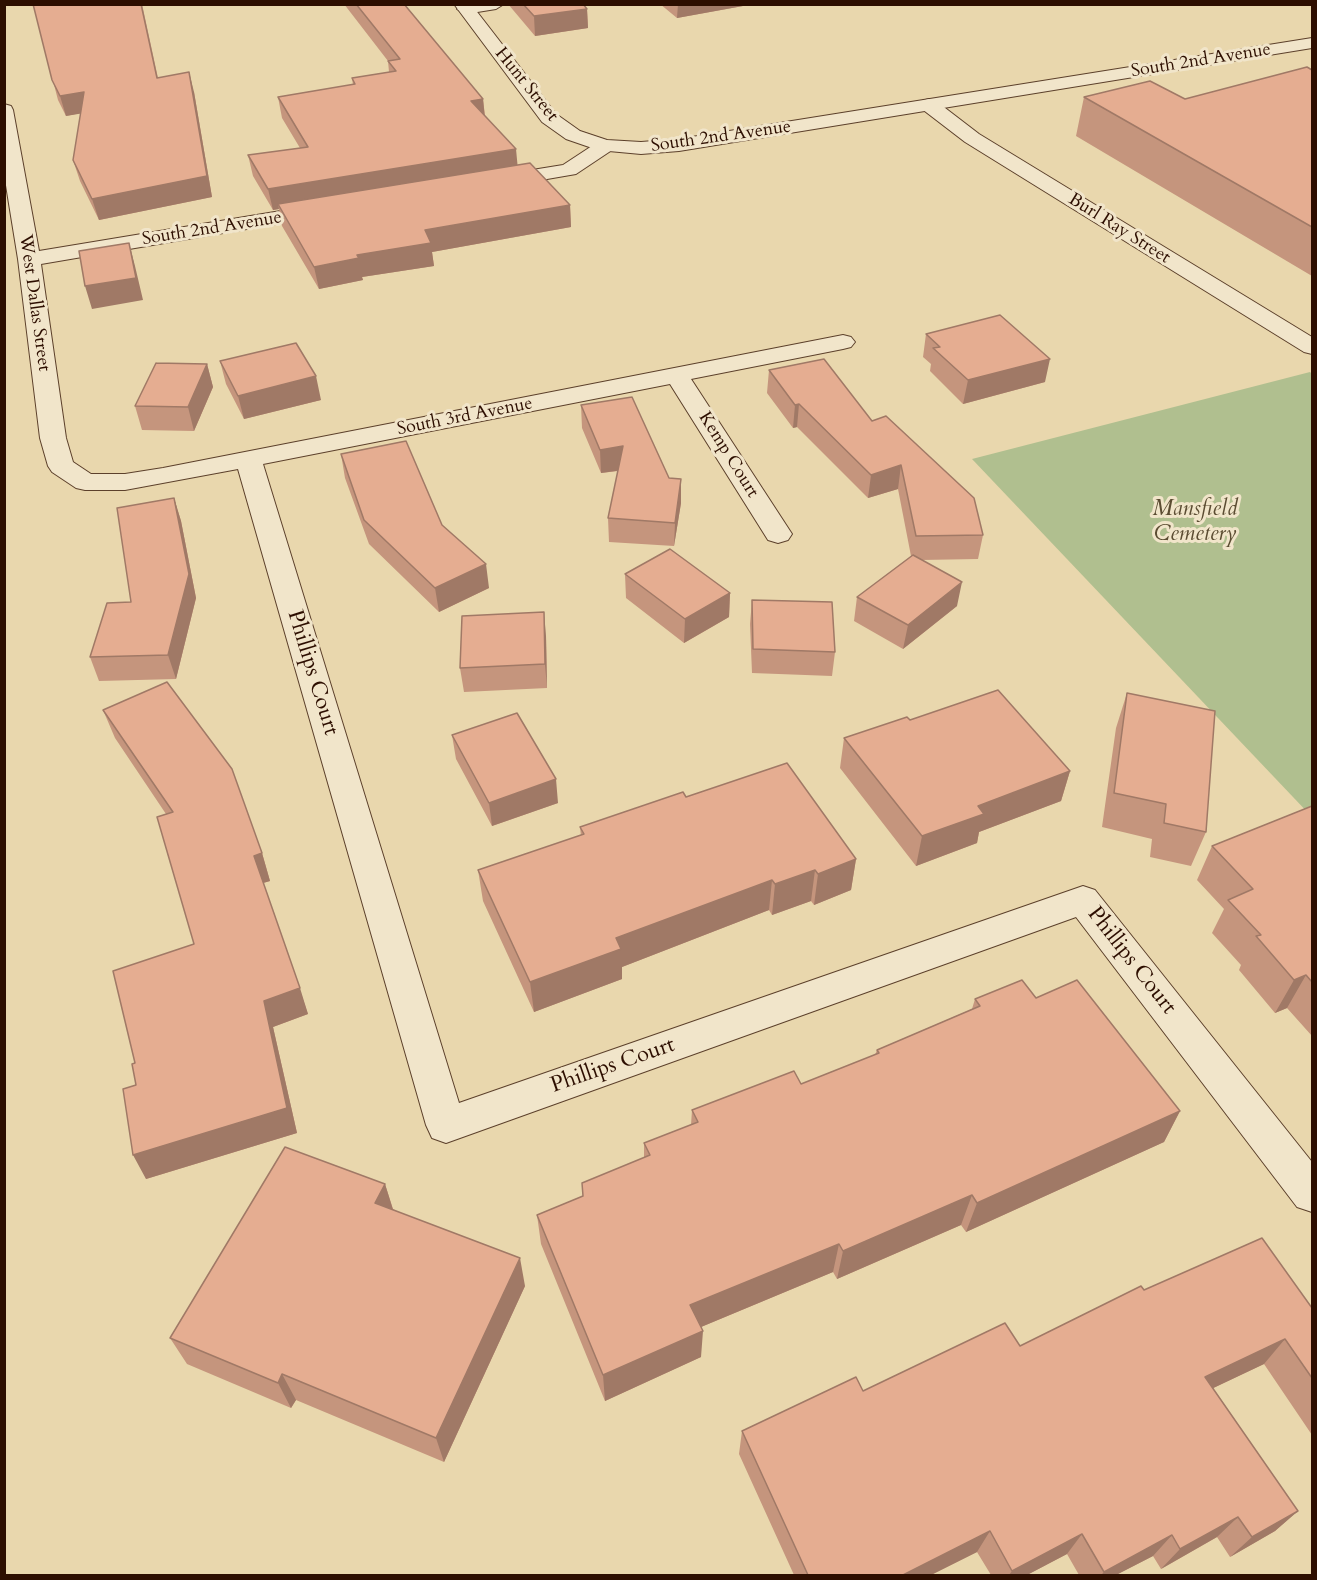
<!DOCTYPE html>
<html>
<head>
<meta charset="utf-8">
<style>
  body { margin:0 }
  #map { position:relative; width:1317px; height:1580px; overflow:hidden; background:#e9d7ad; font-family:Cardo,serif }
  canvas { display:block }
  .frame { position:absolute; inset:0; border:6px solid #2d0e00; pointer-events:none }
</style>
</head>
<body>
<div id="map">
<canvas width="1317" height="1580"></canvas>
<div class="frame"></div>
</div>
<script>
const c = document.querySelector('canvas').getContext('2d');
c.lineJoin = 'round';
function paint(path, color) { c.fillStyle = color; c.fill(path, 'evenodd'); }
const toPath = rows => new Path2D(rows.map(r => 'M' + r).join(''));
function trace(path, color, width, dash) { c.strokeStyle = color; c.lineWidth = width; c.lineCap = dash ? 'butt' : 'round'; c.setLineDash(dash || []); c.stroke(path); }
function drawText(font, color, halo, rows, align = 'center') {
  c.font = font + ' Cardo,serif'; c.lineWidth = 6; c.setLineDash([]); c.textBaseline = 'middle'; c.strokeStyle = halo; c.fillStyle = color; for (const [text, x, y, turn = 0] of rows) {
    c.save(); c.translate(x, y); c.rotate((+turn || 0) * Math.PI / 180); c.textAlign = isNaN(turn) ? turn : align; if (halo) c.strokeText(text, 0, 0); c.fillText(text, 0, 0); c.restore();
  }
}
paint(toPath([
  [1310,372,1312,374,1312,817,972,459]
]), '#b0bf8f');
const minor = toPath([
  [463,4,504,4,496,9,465,14,457,9,463,4],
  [929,99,936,101,979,134,1312,337,1312,354,1304,352,965,142,922,109,920,105,922,101,929,99],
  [4,104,11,106,13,110,39,251,323,204,330,206,334,210,330,214,323,216,41,264,66,438,73,462,91,474,125,474,163,468,843,335,851,337,855,342,851,347,843,349,691,379,792,534,788,540,778,543,768,540,670,384,263,464,459,1103,1083,886,1095,890,1312,1162,1312,1212,1297,1207,1076,917,446,1143,432,1138,426,1125,238,469,125,490,85,490,76,488,52,472,48,466,40,438,18,259,4,173,4,104],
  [605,140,612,142,615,146,612,150,576,174,495,188,488,186,485,182,488,178,495,176,563,165,598,142,605,140]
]);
const tertiary = toPath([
  [454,4,471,4,556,114,580,131,607,140,641,142,679,139,1312,38,1312,48,679,151,641,154,598,150,566,139,542,122,454,4]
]);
trace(minor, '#5c402b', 2);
trace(tertiary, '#5c402b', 2);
paint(minor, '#f1e5ca');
paint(tertiary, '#f1e5ca');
paint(toPath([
  [33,4,142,4,158,78,194,92,212,197,99,220,80,181,73,160,81,113,66,116,58,100],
  [344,4,404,4,483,99,485,116,517,165,570,205,571,227,432,252,434,266,362,277,363,280,319,289,282,226,279,209,273,210,253,176,248,155,300,148,282,118,278,97,353,85,352,78,389,72,388,61],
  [508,4,583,4,587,9,588,28,535,36],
  [660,4,754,4,677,18],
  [1312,70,1312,276,1076,136,1084,97,1185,99],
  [926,334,1045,382,963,404,930,371,931,364,923,357],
  [220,361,321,400,244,419,226,384],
  [207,364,213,387,194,431,142,430,135,406],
  [769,370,872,421,983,535,978,559,921,560,957,606,903,649,854,621,857,597,911,556,898,489,868,498,797,427,793,428,767,393],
  [581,405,669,478,681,479,681,503,674,546,609,542,608,518,618,471,601,473,582,428],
  [341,454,442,525,489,588,439,612,369,544,345,478],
  [174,498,181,521,196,598,176,679,99,681,90,657,131,602],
  [625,574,730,593,729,617,684,643,626,598],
  [752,600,835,652,832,676,752,673,750,624],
  [546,636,547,688,464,692,460,668],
  [1127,693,1206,832,1191,866,1150,857,1152,839,1102,827,1116,728],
  [103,710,262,853,270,881,263,883,308,1014,273,1027,297,1133,146,1179,136,1085,135,1063,194,944,166,814,115,738],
  [910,720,1070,771,1061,801,979,832,977,843,916,866,840,768,844,738],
  [452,735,558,803,492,826,456,759],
  [686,797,856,859,851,890,814,905,811,901,772,915,769,910,622,967,622,979,534,1012,483,901,478,870,581,836,580,827],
  [1312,806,1312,1036,1287,1008,1275,1013,1239,970,1241,965,1212,933,1224,909,1197,880,1212,846],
  [1036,998,1180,1111,1164,1142,966,1232,961,1225,837,1279,833,1272,701,1327,701,1357,605,1401,541,1244,537,1215,583,1196,644,1158,644,1143,691,1125,692,1110,801,1084,875,1055,877,1050,972,1009,975,999],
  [385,1184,393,1209,525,1286,444,1462,296,1400,291,1408,187,1364,170,1338],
  [1144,1290,1312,1308,1312,1435,1264,1364,1213,1388,1298,1511,1275,1531,1230,1557,1217,1537,1161,1569,1153,1556,1116,1575,1079,1575,1067,1554,1027,1575,991,1575,977,1552,931,1575,794,1575,739,1454,742,1431,863,1391,1020,1346]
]), '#c5957d');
paint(toPath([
  [678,4,754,4,677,18],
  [587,9,588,28,535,36,534,16],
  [189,72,194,92,212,197,99,220,92,199],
  [84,92,90,112,66,116,60,96],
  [483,99,485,119,471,101],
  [516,149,518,170,278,204,279,209,273,210,268,189],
  [570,205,571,227,432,252,434,266,362,277,363,280,319,289,314,267,357,255,425,230],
  [129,243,135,266,143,300,92,309,85,286],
  [1050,359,1045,382,963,404,968,380],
  [207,364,213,387,194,431,188,407],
  [316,376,321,400,244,419,238,396],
  [799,404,797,427,793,428,795,405],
  [623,446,623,470,601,473,600,450],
  [901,465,898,489,868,498,871,475],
  [681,479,681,503,674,546,675,523],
  [174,498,181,521,196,598,176,679,168,655],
  [486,564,489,588,439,612,435,588],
  [962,582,957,606,903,649,908,625],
  [730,593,729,617,684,643,685,619],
  [544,612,546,636,547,688,545,664],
  [1070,771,1061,801,979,832,977,843,916,866,922,836,978,806],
  [556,779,558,803,492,826,489,803],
  [262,853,270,881,263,883,254,856],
  [856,859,851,890,814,905,818,874],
  [815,870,811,901,772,915,775,884],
  [772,880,769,910,622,967,622,979,534,1012,530,982,616,938],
  [1306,975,1287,1008,1275,1013,1294,980],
  [300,988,308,1014,273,1027,297,1133,146,1179,133,1155,264,1001],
  [1180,1111,1164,1142,966,1232,977,1203],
  [385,1184,394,1213,375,1203],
  [972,1195,961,1225,837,1279,843,1251],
  [839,1244,833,1272,689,1332,690,1305],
  [520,1258,525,1286,444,1462,436,1438],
  [703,1331,701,1357,605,1401,603,1375],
  [1285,1339,1264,1364,1186,1401,1205,1377],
  [282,1374,296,1400,291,1408,278,1383],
  [1298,1511,1275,1531,1230,1557,1252,1537],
  [1238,1517,1217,1537,1161,1569,1180,1549],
  [990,1531,977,1552,931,1575,903,1575],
  [1082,1534,1067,1554,1027,1575,1009,1575,1012,1571],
  [1172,1535,1153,1556,1116,1575,1101,1575,1104,1572]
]), '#a07966');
const building = toPath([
  [33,4,141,4,157,78,189,72,207,176,92,199,73,160,84,92,60,96,52,80,33,4],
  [356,4,404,4,483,99,471,101,516,149,268,189,248,155,308,147,278,97,355,84,352,78,396,71,388,61,400,59,356,4],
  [523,4,583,4,587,9,534,16,523,4],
  [1307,67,1312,70,1312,227,1084,97,1150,81,1185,99,1307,67],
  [530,163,570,205,425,230,431,243,357,255,359,258,314,267,278,204,530,163],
  [129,243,136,278,85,286,79,251,129,243],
  [1000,315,1050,359,968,380,933,348,940,347,926,334,1000,315],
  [296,343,316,376,238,396,220,361,296,343],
  [824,359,872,421,886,416,974,498,983,535,916,536,901,465,871,475,799,404,795,405,769,370,824,359],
  [156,363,207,364,188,407,135,406,156,363],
  [632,397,669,478,681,479,675,523,608,518,623,446,600,450,581,405,632,397],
  [406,441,442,525,486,564,435,588,364,520,341,454,406,441],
  [174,498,189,574,168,655,90,657,107,603,131,602,117,508,174,498],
  [670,549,730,593,685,619,625,574,670,549],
  [913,555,962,582,908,625,857,597,913,555],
  [752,600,832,602,835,652,753,649,752,600],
  [544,612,545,664,460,668,462,616,544,612],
  [167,682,232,769,262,853,254,856,300,988,264,1001,287,1108,133,1155,123,1089,136,1085,132,1064,135,1063,113,971,194,944,157,817,173,812,103,710,167,682],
  [998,690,1070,771,978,806,984,814,922,836,844,738,907,717,910,720,998,690],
  [1127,693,1215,711,1206,832,1164,823,1166,804,1114,793,1127,693],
  [517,713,556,779,489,803,452,735,517,713],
  [787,763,856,859,818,874,815,870,775,884,772,880,616,938,621,949,530,982,478,870,584,834,580,827,683,792,686,797,787,763],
  [1312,806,1312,982,1306,975,1294,980,1256,936,1261,935,1228,900,1253,889,1212,846,1312,806],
  [1022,980,1036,998,1077,980,1180,1111,977,1203,972,1195,843,1251,839,1244,690,1305,703,1331,603,1375,537,1215,583,1196,582,1183,650,1155,644,1143,698,1122,692,1110,794,1071,801,1084,879,1053,877,1050,980,1006,975,999,1022,980],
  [285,1147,385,1184,375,1203,520,1258,436,1438,282,1374,278,1383,170,1338,285,1147],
  [1262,1238,1312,1308,1312,1378,1285,1339,1205,1377,1298,1511,1252,1537,1238,1517,1180,1549,1172,1535,1104,1572,1082,1534,1012,1571,990,1531,903,1575,808,1575,742,1431,856,1377,863,1391,1005,1323,1020,1346,1141,1286,1144,1290,1262,1238]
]);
paint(building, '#e5ad91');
trace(building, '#a07966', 1.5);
drawText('18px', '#2d0e00', '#f1e5ca', [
  ["South 2nd Avenue",1201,61,-9],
  ["Hunt Street",526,85,51],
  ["South 2nd Avenue",721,137,-8],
  ["South 2nd Avenue",212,229,-9],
  ["Burl Ray Street",1119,229,32],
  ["West Dallas Street",34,303,82],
  ["South 3rd Avenue",465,417,-11],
  ["Kemp Court",728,455,58]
]);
drawText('italic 22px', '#5b4c32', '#f1e5ca', [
  ["Mansfield",1195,510],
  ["Cemetery",1195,535]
]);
drawText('22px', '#2d0e00', '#f1e5ca', [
  ["Phillips Court",312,673,73],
  ["Phillips Court",1131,961,52],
  ["Phillips Court",613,1066,-19]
]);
</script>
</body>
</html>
